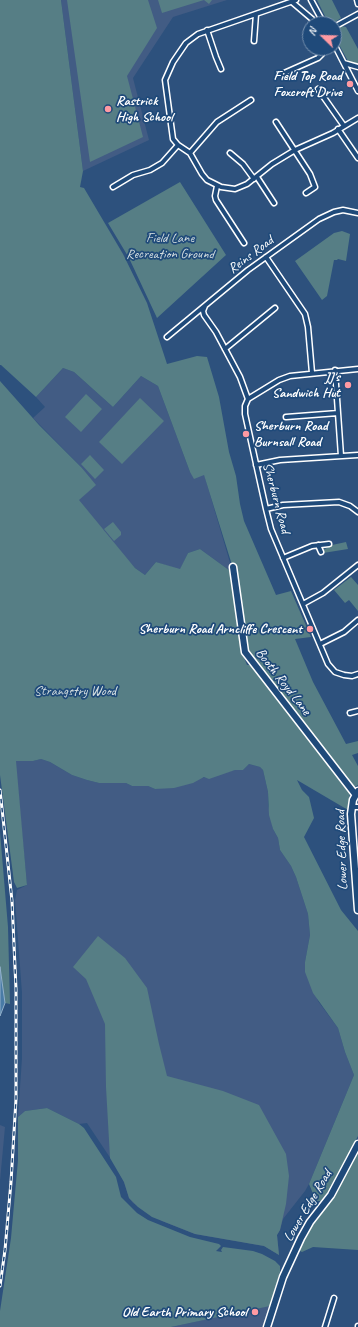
<!DOCTYPE html>
<html>
<head>
<meta charset="utf-8">
<style>
  body { margin:0 }
  #map { position:relative; width:358px; height:1327px; overflow:hidden; background:#2d517d; font-family:Caveat,sans-serif }
  canvas { display:block }
  .north { position:absolute; left:302px; top:16px; width:40px; height:40px; box-sizing:border-box; background:#1f4a7a; border:1px solid #7992af; border-radius:50%; rotate:293deg; font-size:11px; font-weight:700; line-height:16px; text-align:center; color:#fff }
  .north::after { content:''; display:block; margin:auto; width:14px; height:18px; background:#ff9aa2; clip-path:polygon(50% 0,100% 100%,50% 72%,0 100%) }
</style>
</head>
<body>
<div id="map">
<canvas width="358" height="1327"></canvas>
<div class="north">N</div>
</div>
<script>
const c = document.querySelector('canvas').getContext('2d');
c.lineJoin = 'round';
function paint(path, color) { c.fillStyle = color; c.fill(path, 'evenodd'); }
const toPath = rows => new Path2D(rows.map(r => 'M' + r).join(''));
function trace(path, color, width, dash) { c.strokeStyle = color; c.lineWidth = width; c.lineCap = dash ? 'butt' : 'round'; c.setLineDash(dash || []); c.stroke(path); }
function drawText(font, color, halo, rows, align = 'center') {
  c.font = font + ' Caveat,sans-serif'; c.lineWidth = 3.5; c.setLineDash([]); c.textBaseline = 'middle'; c.strokeStyle = halo; c.fillStyle = color; for (const [text, x, y, turn = 0] of rows) {
    c.save(); c.translate(x, y); c.rotate((+turn || 0) * Math.PI / 180); c.textAlign = isNaN(turn) ? turn : align; if (halo) c.strokeText(text, 0, 0); c.fillText(text, 0, 0); c.restore();
  }
}
paint(toPath([
  [61,0,227,0,173,17,133,78,149,140,83,171],
  [63,368,74,372,113,407,141,376,158,386,190,472,204,474,233,573,200,549,188,553,180,570,156,562,145,575,135,568,125,557,78,500,95,485,82,468,33,418,45,407,36,397],
  [41,759,50,762,72,775,87,780,99,783,126,783,132,786,148,786,155,789,235,770,243,770,249,764,260,767,263,770,268,792,268,804,273,829,278,838,280,850,291,866,296,877,308,914,310,935,305,962,318,1001,338,1028,345,1052,354,1075,309,1184,305,1191,283,1219,280,1230,277,1235,279,1255,264,1246,195,1234,162,1221,133,1203,129,1198,124,1182,115,1165,87,1123,79,1124,47,1108,25,1111,18,1117,22,1058,22,993,15,900,17,890,27,885,15,761,33,761],
  [0,1125,5,1127,0,1181],
  [270,1306,263,1327,171,1327,267,1306]
]), '#425c84');
paint(toPath([
  [0,0,61,0,83,171,80,187,84,188,123,254,147,303,167,364,197,356,207,357,219,397,229,452,236,476,240,504,244,521,276,595,291,591,311,637,295,639,313,682,346,744,358,741,358,753,352,755,358,766,358,785,353,788,316,740,308,731,307,733,310,737,310,738,350,792,348,810,297,780,302,790,309,797,314,818,304,837,341,910,358,931,358,1136,330,1189,321,1201,316,1201,309,1184,354,1075,345,1052,338,1028,313,993,305,972,305,962,310,935,308,914,296,877,291,866,280,850,278,838,273,829,269,815,268,792,263,770,260,767,249,764,243,770,235,770,209,779,204,777,193,783,174,788,155,789,148,786,132,786,126,783,99,783,87,780,72,775,50,762,41,759,33,761,16,761,27,885,17,888,14,882,0,775,0,381,39,425,82,468,96,485,79,500,135,568,145,575,156,562,180,569,188,553,200,549,233,573,235,612,242,653,247,665,255,665,254,658,247,650,242,620,237,574,232,565,204,475,194,479,190,472,158,386,141,376,113,407,74,372,63,368,36,397,1,365,0,365],
  [67,0,148,0,157,28,127,76,143,137,90,162],
  [158,0,212,0,209,4,204,0,162,13],
  [317,0,332,0,341,18,335,22,327,20],
  [341,26,346,27,358,49,358,66,349,63,335,37,338,28],
  [180,182,226,255,157,318,129,258,108,223],
  [342,231,350,234,346,261,338,259,337,260,334,260,327,296,322,300,295,261,334,233],
  [86,394,102,409,81,432,65,417],
  [140,398,164,421,122,464,99,442],
  [90,455,104,470,95,479,81,464],
  [113,522,121,532,121,535,114,541,104,529],
  [346,542,348,549,323,553,323,550,332,545],
  [351,577,358,585,358,611,349,600,345,603,334,590],
  [0,832,8,927,10,1004,5,1003,0,1001],
  [98,936,125,958,147,988,159,1044,167,1076,223,1091,259,1105,286,1154,289,1176,286,1204,280,1230,277,1235,279,1255,264,1246,195,1234,152,1217,138,1207,129,1198,124,1182,110,1158,106,1087,105,1024,86,979,73,967],
  [47,1108,79,1124,84,1128,116,1177,121,1197,137,1213,148,1220,190,1237,219,1244,221,1246,216,1251,222,1252,221,1250,223,1247,253,1251,262,1254,275,1261,280,1266,280,1272,270,1306,171,1327,0,1327,0,1311,11,1238,18,1160,18,1117,25,1111],
  [358,1152,358,1250,313,1247,302,1252,298,1250,313,1222,334,1197]
]), '#567e85');
const water = toPath([
  [0,967,5,1003,0,1016,0,967]
]);
paint(water, '#497ba6');
trace(water, '#92b0ca', 1);
const street = toPath([
  [296,0,198,34,186,43,173,62,165,80,173,139,178,145,190,153,202,174,207,180,221,187,235,189,247,184,272,164,295,150,333,133,358,118],
  [311,0,324,24],
  [357,0,358,4],
  [292,2,312,19,314,24],
  [334,27,358,14],
  [207,30,216,57,221,69],
  [254,41,256,14],
  [334,44,358,91],
  [344,63,358,67],
  [282,74,318,58,322,54,324,48],
  [318,89,344,126],
  [276,122,310,174,315,187,306,193],
  [338,129,358,158],
  [190,153,217,122,251,100],
  [230,153,243,164,254,179],
  [257,177,274,203],
  [217,186,215,196,216,200,244,243],
  [113,187,133,175,150,170,162,163,178,145],
  [266,257,305,314,308,327,312,373],
  [205,306,203,311,204,315,216,332,240,377,248,399,245,406,245,414,266,509,271,529,328,664,335,672,344,675,352,676,358,674],
  [167,337,248,270,319,219,334,212,343,210,358,213],
  [225,349,275,308],
  [335,370,341,456],
  [248,399,279,380,290,376,358,369],
  [286,417,338,413],
  [256,465,280,460,358,455],
  [266,509,283,505,339,502,350,506,358,512],
  [318,545,321,552],
  [283,558,312,546,329,544],
  [303,604,323,593,358,565],
  [320,644,344,632,358,620],
  [350,713,358,711],
  [352,807,358,807],
  [325,1327,334,1298],
  [358,1327,358,1326]
]);
const secondary = toPath([
  [233,567,245,652,355,794],
  [358,791,353,800,351,814,358,910],
  [267,1327,283,1277,301,1238,310,1222,331,1195,358,1144]
]);
trace(street, '#fff', 7);
trace(secondary, '#fff', 9);
trace(street, '#1f4a7a', 4);
trace(secondary, '#1f4a7a', 6);
const rail = toPath([
  [0,790,12,901,16,989,16,1099,11,1182,5,1250,0,1286]
]);
trace(rail, '#fff', 3);
trace(rail, '#1f4a7a', 1.5, [4.5]);
for (const [x, y, r, color] of [
  [350,84,4,"#ff9aa2"],
  [108,109,4,"#ff9aa2"],
  [348,385,4,"#ff9aa2"],
  [246,434,4,"#ff9aa2"],
  [310,629,4,"#ff9aa2"],
  [255,1312,4,"#ff9aa2"]
]) { const dot = new Path2D(); dot.arc(x, y, r, 0, 2 * Math.PI); c.fillStyle = color; c.fill(dot); trace(dot, '#1f4a7a', 1.5); }
drawText('bold 14px', '#fff', '#1f4a7a', [
  ["Field Top Road",342,76],
  ["Foxcroft Drive",342,92],
  ["Rastrick",116,101,"left"],
  ["High School",116,117,"left"],
  ["JJ's",340,377],
  ["Sandwich Hut",340,393],
  ["Sherburn Road",254,426,"left"],
  ["Burnsall Road",254,442,"left"],
  ["Sherburn Road Arncliffe Crescent",302,629],
  ["Old Earth Primary School",247,1312]
], 'right');
drawText('14px', '#d5dfe0', '#1f4a7a', [
  ["Field Lane",170,238],
  ["Recreation Ground",170,254],
  ["Strangstry Wood",75,691]
]);
drawText('14px', '#fff', '#1f4a7a', [
  ["Reins Road",251,255,-37],
  ["Sherburn Road",276,498,75],
  ["Booth Royd Lane",283,682,52],
  ["Lower Edge Road",342,850,-92],
  ["Lower Edge Road",308,1206,-59]
]);
</script>
</body>
</html>
